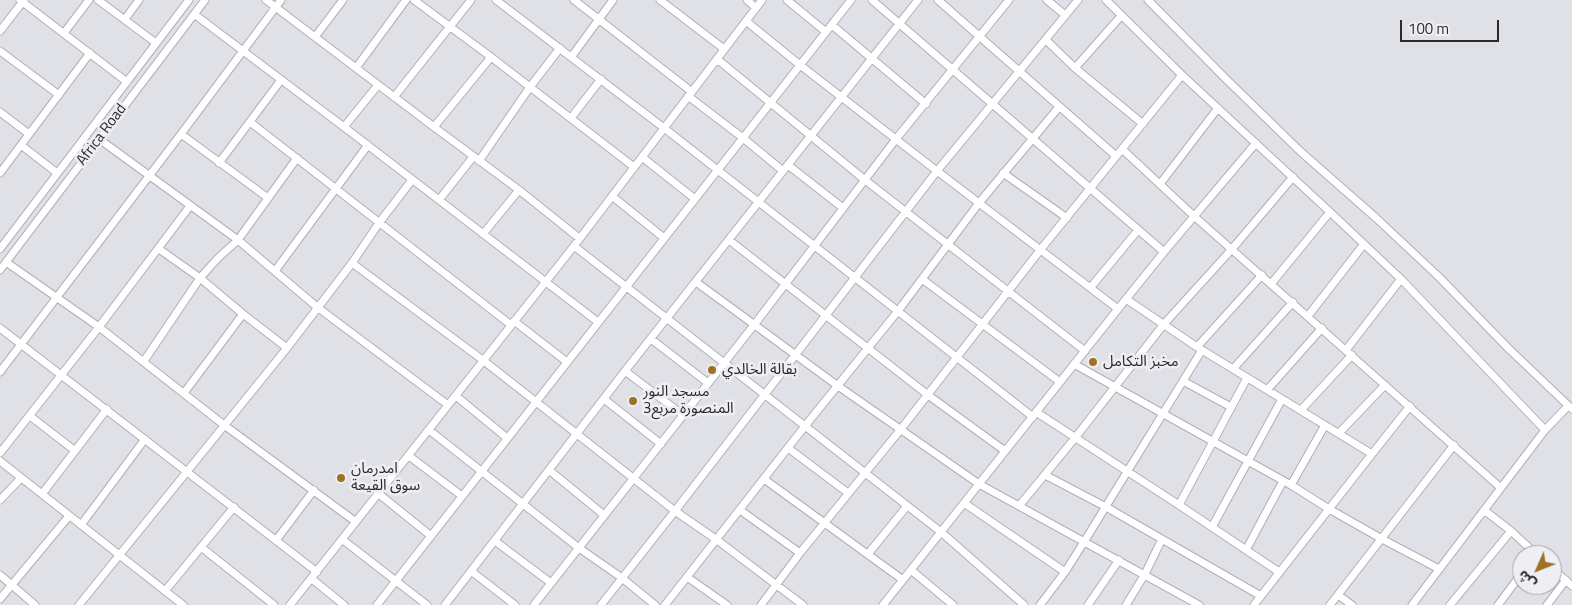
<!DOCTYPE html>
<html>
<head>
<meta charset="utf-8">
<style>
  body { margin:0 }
  #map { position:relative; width:1572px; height:605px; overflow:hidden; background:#e0e1e7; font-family:"Titillium Web","Noto Sans Arabic",sans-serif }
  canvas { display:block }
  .north { position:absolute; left:1512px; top:545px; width:50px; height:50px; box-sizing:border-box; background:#eeeef5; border:1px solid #a0a0a5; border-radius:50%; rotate:226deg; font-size:14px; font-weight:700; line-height:20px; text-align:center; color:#2b2b2e }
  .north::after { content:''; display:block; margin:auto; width:18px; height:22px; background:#9f7123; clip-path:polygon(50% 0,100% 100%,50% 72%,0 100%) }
  .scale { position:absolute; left:1400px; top:20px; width:99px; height:22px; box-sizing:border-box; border:2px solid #2b2b2e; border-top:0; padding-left:6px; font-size:15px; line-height:18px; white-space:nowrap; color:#2b2b2e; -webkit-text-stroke:4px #eeeef5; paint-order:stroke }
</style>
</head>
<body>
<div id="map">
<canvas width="1572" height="605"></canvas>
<div class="north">ش</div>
<div class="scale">100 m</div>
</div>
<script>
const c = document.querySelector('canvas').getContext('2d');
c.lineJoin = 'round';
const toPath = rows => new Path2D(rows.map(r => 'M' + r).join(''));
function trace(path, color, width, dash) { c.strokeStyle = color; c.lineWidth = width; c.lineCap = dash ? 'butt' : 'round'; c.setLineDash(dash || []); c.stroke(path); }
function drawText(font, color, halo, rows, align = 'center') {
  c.font = font + ' "Titillium Web","Noto Sans Arabic",sans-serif'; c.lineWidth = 5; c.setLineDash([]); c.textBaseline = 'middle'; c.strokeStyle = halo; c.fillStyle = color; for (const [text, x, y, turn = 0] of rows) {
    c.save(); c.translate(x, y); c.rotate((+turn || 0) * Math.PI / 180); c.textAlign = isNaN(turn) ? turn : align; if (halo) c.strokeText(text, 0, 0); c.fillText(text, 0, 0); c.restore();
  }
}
const minor = toPath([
  [20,0,127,82],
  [98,0,156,43],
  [266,0,434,127,519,190,579,238],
  [414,0,491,57,634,167],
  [496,0,664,128,1033,417],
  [574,0,692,92],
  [660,0,724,49],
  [747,0,756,8],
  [787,0,826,32],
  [872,0,1164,252],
  [938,0,1116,156],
  [1047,0,1065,15],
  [1106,0,1182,75,1330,212,1401,279,1545,430],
  [1148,0,1226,79,1301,152,1375,217,1438,276,1508,348,1572,409],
  [194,14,344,127,598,322],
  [125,19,139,0],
  [746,21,800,65,937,171,1118,309],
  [832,25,926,104],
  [0,31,24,0],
  [64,33,89,0],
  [315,37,343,0],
  [1046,40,1075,68,1143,124],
  [0,51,59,95],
  [572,56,613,0],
  [717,59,865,180,1085,351],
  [356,68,406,0],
  [1075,68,1121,16],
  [688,96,743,138,783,171],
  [394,97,471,0],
  [0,112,29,134],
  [571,118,601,79],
  [250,122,511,325],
  [344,127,378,85],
  [434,127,491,57],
  [181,134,268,198],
  [99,139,238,240,317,307,448,405],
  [21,145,57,173],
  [1122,149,1195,217,1501,488],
  [642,157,695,199],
  [479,161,530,87,560,48],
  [219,163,281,80],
  [788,165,843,208],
  [0,173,90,53],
  [1003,173,1067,218],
  [1160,184,1218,108],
  [612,196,664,238],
  [439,200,473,157],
  [483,234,519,190],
  [729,240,928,395,1005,451],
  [574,246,941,532,1024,605],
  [0,249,189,0],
  [159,249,200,278,243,314,287,348],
  [6,262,99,327,224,425,356,522],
  [352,263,484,361,675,511,717,540,803,605],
  [0,270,205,0],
  [275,271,368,145],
  [922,279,1060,382],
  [696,282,838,386,979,484,1199,605],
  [1271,284,1330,212],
  [1091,287,1138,230],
  [1126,299,1197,347,1372,454],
  [1308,316,1364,244],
  [514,321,567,362],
  [0,328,317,572],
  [651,339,708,383],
  [1197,347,1262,275],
  [1346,350,1401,279],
  [144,361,200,278,218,258,238,240,297,158],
  [1074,364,1291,485,1329,509,1382,539,1439,569],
  [1233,369,1293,302],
  [625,371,683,415],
  [0,372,181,134,281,0],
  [1183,381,1231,407],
  [1267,390,1322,328],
  [184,393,243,314],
  [456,396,507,438],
  [604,399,661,444],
  [1301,410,1352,355],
  [1036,412,1179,505,1279,572],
  [30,416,74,450],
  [429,430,579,548,622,578,655,605],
  [1339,433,1385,385],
  [788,448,848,493],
  [0,453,99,327,190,206],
  [409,456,462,496],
  [0,461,183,605],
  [549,470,604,515],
  [1045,475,1106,507,1261,596],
  [764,479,903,580],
  [1291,485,1325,425],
  [42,494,107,409],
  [379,494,431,536],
  [0,500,21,478],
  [964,503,1065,572],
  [1179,505,1247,378],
  [1019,506,1075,438,1164,324,1232,249,1293,177],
  [740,510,800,553],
  [1484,510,1511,531,1537,555],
  [81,525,145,439],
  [1212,527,1282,399],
  [277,539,314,490],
  [343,540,427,605],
  [495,541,551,583],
  [201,547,274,605],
  [1246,550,1283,481],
  [868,554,907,506],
  [1552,568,1572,586],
  [911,570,953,605],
  [471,571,515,605],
  [0,575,35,605],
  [687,577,727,605],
  [312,579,344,605],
  [165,591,234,507],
  [1338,595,1352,605],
  [0,599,69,516],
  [79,605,287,348,352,263,379,223,412,180],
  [290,605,574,246,762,0],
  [377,605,851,0],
  [445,605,625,371,918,0],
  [534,605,754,325,896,139,1009,0],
  [601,605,675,511,937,171,1078,0],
  [665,605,805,426,898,311,979,203,1059,107],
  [761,605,800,553,901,429,1041,249,1182,75],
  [883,605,1118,309,1164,252,1256,143],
  [1040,605,1065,572,1084,542,1202,350],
  [1088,605,1119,560],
  [1126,605,1145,574,1162,539],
  [1254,605,1372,454,1410,406],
  [1330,605,1454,445],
  [1412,605,1545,430,1568,406],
  [1450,605,1511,531],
  [1498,605,1522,573],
  [1547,605,1566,580]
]);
trace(minor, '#afafb5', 9);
trace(minor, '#fff', 7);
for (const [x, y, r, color] of [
  [1093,362,5,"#9f7123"],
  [712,370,5,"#9f7123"],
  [633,401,5,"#9f7123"],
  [341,478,5,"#9f7123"]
]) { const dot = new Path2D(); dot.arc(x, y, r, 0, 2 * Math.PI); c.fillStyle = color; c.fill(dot); trace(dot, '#eeeef5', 2); }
drawText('15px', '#2b2b2e', '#eeeef5', [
  ["Africa Road",102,135,-53]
]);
drawText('15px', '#2b2b2e', '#eeeef5', [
  ["مخبز التكامل",1103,362],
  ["بقالة الخالدي",722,370],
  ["مسجد النور",643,392],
  ["المنصورة مربع3",643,409],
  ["امدرمان",351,469],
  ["سوق القيعة",351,486]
], 'left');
</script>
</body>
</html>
